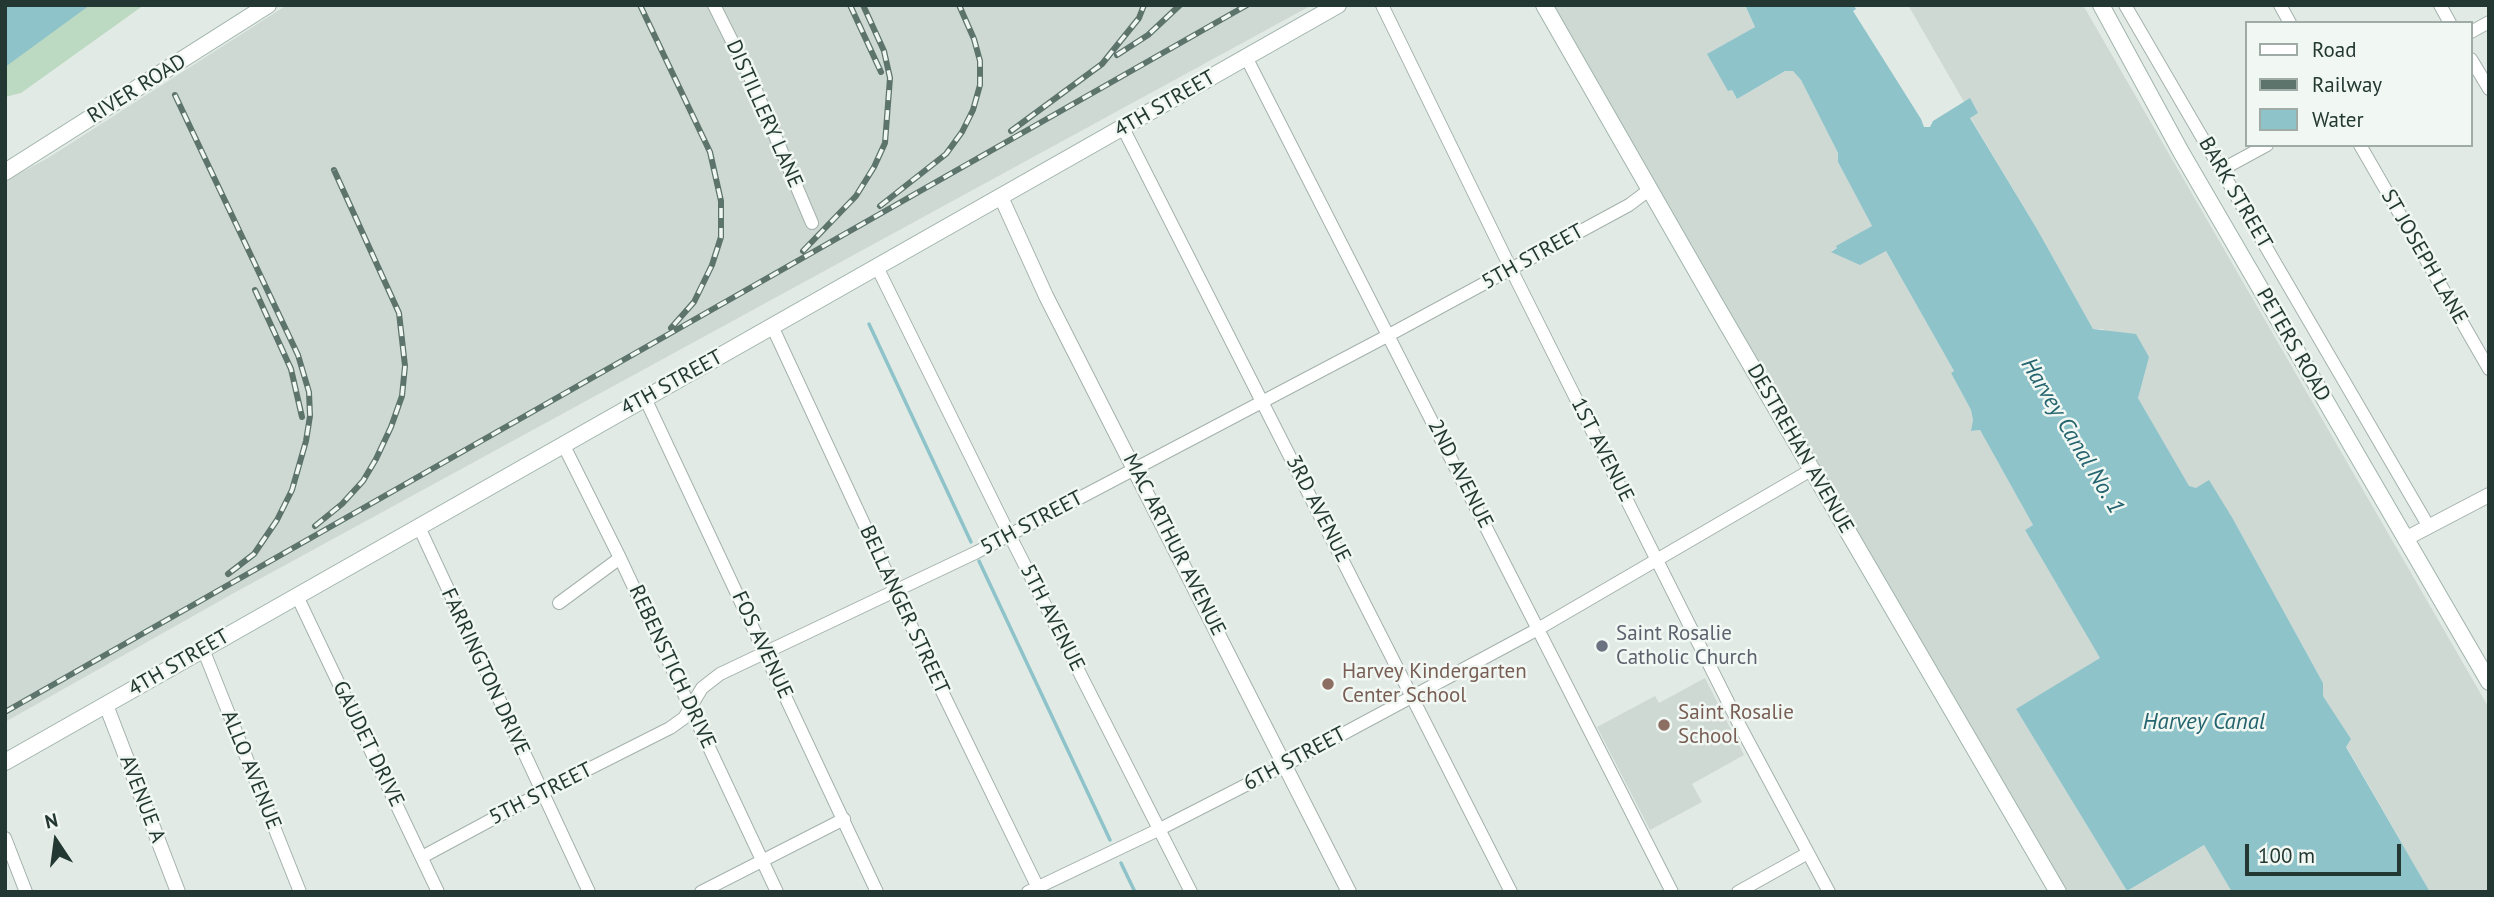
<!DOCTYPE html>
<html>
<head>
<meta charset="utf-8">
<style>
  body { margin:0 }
  #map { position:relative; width:2494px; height:897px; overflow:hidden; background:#e1eae5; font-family:"PT Sans",sans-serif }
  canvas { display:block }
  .frame { position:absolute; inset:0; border:7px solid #233832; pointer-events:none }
  .legend { position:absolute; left:2245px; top:21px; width:228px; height:126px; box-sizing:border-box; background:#f1f7f3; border:2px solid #9faba6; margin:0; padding:9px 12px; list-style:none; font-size:21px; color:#233832 }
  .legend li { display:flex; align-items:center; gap:14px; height:35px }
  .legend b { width:35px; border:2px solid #9faba6 }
  .north { position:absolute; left:21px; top:806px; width:70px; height:70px; -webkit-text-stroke:5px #f1f7f3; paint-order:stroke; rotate:347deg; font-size:19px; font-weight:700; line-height:28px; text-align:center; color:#233832 }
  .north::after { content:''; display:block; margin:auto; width:24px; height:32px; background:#233832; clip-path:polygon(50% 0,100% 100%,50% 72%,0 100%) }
  .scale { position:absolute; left:2245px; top:844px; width:156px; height:32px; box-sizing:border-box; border:4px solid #233832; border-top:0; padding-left:9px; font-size:21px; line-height:24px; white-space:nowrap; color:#233832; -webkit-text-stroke:5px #f1f7f3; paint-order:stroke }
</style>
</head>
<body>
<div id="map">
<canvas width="2494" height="897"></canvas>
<div class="frame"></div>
<ul class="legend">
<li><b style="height:9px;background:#fff"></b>Road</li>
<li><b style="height:9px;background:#5d746d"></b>Railway</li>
<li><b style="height:19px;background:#8ec3ca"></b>Water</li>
</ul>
<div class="north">N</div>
<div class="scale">100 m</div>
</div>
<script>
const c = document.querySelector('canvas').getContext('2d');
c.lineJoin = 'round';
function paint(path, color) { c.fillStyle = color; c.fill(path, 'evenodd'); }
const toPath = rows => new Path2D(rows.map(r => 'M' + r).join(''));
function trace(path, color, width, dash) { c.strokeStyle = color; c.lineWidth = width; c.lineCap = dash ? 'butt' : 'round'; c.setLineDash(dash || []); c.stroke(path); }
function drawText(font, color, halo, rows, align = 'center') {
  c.font = font + ' "PT Sans",sans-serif'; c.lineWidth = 5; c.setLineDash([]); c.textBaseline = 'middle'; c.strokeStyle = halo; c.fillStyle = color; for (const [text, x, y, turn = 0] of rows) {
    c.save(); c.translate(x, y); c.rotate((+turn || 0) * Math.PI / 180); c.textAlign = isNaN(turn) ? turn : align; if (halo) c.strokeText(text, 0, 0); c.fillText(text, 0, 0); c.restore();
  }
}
paint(toPath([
  [287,5,1312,5,234,593,5,722,5,181,48,158],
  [1551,5,1745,5,1755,27,1708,54,1729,91,1731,89,1737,99,1785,71,1793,71,1801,80,1838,153,1838,162,1872,226,1837,246,1837,248,1831,251,1886,251,1954,371,1951,373,1971,410,1973,420,1972,431,1980,430,2033,525,2025,530,2101,659,2016,709,2127,891,2204,845,2232,892,2066,892,1646,175],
  [1908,5,2083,5,2489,708,2489,892,2430,892,2346,746,2351,739,2323,696,2323,683,2233,519,2196,488,2189,487,2138,398,2103,329,2093,329,2037,229,1970,117,1970,99,1964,102],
  [1705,678,1744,755,1692,784,1702,802,1650,830,1597,727,1655,696,1659,703]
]), '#cfd9d4');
paint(toPath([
  [60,5,144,5,21,93,5,97,5,48]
]), '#bcd9c2');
paint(toPath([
  [5,5,90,5,5,67],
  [1745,5,1853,5,1856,9,1853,11,1921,119,1924,127,1930,127,1933,121,1970,98,1978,113,1970,118,2037,229,2093,329,2136,334,2149,357,2138,398,2189,486,2196,488,2209,480,2233,519,2323,683,2323,696,2351,739,2346,747,2430,892,2232,892,2204,845,2127,891,2016,709,2100,658,2025,530,2033,525,1980,430,1971,431,1973,420,1971,410,1951,373,1954,371,1886,251,1860,265,1831,252,1837,248,1836,246,1872,226,1838,162,1838,153,1801,80,1793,71,1785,71,1737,99,1732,90,1728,91,1707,54,1755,27]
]), '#8ec3ca');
trace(toPath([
  [869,324,971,542],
  [979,561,1110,840],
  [1121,863,1135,892]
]), '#8ec3ca', 3.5);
const minor = toPath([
  [714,5,751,79,812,223],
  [1382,5,1511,269,1740,726,1829,892],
  [2125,5,2429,527],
  [2280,5,2290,23],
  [2440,5,2450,23],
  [2471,32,2489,22],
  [1246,57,1672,892],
  [2471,59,2489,89],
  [1123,128,1511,892],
  [2360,145,2489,369],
  [2221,170,2267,145],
  [877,267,1009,534,1191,892],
  [772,326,936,679,1040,892],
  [645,398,877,892],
  [563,444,620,558,777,892],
  [419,527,589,892],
  [297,596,438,892],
  [559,603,620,558],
  [203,649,300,892],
  [5,838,26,892],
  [422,857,541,793,670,728,684,718,702,688,720,674,977,552,1389,335,1629,205,1649,190],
  [701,892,844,819],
  [1028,892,1160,829,1285,765,1538,629,1811,470],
  [1738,892,1808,853]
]);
const tertiary = toPath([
  [1001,197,1046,296,1349,892],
  [2405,539,2489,495],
  [106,705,178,892]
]);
const secondary = toPath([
  [1544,5,1713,300,2058,892],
  [2101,5,2181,152,2489,682],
  [5,172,268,5],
  [5,762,1338,5]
]);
trace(minor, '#a4b1ac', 14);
trace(tertiary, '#a4b1ac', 16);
trace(secondary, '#a1b4ad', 18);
trace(minor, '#fff', 12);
trace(tertiary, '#fff', 14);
trace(secondary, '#fff', 16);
const rail = toPath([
  [640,5,710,152,721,201,721,237,712,265,694,302,671,328],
  [850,5,881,72],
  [1117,55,1148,35,1180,5],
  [175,95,298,355,309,392,310,416,306,441,292,490,277,520,254,554,228,574],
  [1011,131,1102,64,1139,18,1144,5],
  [880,206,946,154,962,132,973,110,980,85,980,61,974,39,959,5],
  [803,251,856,196,874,167,885,143,890,78,884,51,863,5],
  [255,290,291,369,302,417],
  [315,526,342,504,363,481,376,459,391,427,402,396,405,366,399,313,334,170],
  [5,712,1247,5]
]);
trace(rail, '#5d746d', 6);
trace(rail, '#f1f7f3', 3.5, [10]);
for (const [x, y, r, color] of [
  [1602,646,7,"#6b7280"],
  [1328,684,7,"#8d6e63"],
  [1664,725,7,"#8d6e63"]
]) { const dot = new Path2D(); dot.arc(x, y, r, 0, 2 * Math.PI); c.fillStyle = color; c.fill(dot); trace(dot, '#f1f7f3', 2.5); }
drawText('21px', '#233832', '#f1f7f3', [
  ["RIVER ROAD",137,89,-32],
  ["4TH STREET",1165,104,-30],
  ["DISTILLERY LANE",764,114,66],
  ["BARK STREET",2235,193,60],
  ["5TH STREET",1533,257,-29],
  ["ST JOSEPH LANE",2424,257,60],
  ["PETERS ROAD",2293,345,60],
  ["4TH STREET",672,383,-29],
  ["DESTREHAN AVENUE",1800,449,60],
  ["1ST AVENUE",1602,450,63],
  ["2ND AVENUE",1460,474,63],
  ["3RD AVENUE",1318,509,63],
  ["5TH STREET",1032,523,-28],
  ["MAC ARTHUR AVENUE",1174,545,63],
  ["BELLANGER STREET",904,610,65],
  ["5TH AVENUE",1052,618,63],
  ["FOS AVENUE",762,645,65],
  ["4TH STREET",179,663,-30],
  ["REBENSTICH DRIVE",672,667,65],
  ["FARRINGTON DRIVE",485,672,65],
  ["GAUDET DRIVE",368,744,64],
  ["6TH STREET",1295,759,-28],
  ["ALLO AVENUE",251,770,68],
  ["5TH STREET",541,794,-27],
  ["AVENUE A",142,799,69]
]);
drawText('21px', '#5b616d', '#f1f7f3', [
  ["Saint Rosalie",1616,634],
  ["Catholic Church",1616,658]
], 'left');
drawText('21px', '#785e54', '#f1f7f3', [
  ["Harvey Kindergarten",1342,672],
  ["Center School",1342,696],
  ["Saint Rosalie",1678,713],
  ["School",1678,737]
], 'left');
drawText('italic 23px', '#24646e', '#f1f7f3', [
  ["Harvey Canal No. 1",2072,436,59],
  ["Harvey Canal",2204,722]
]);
</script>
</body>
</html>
